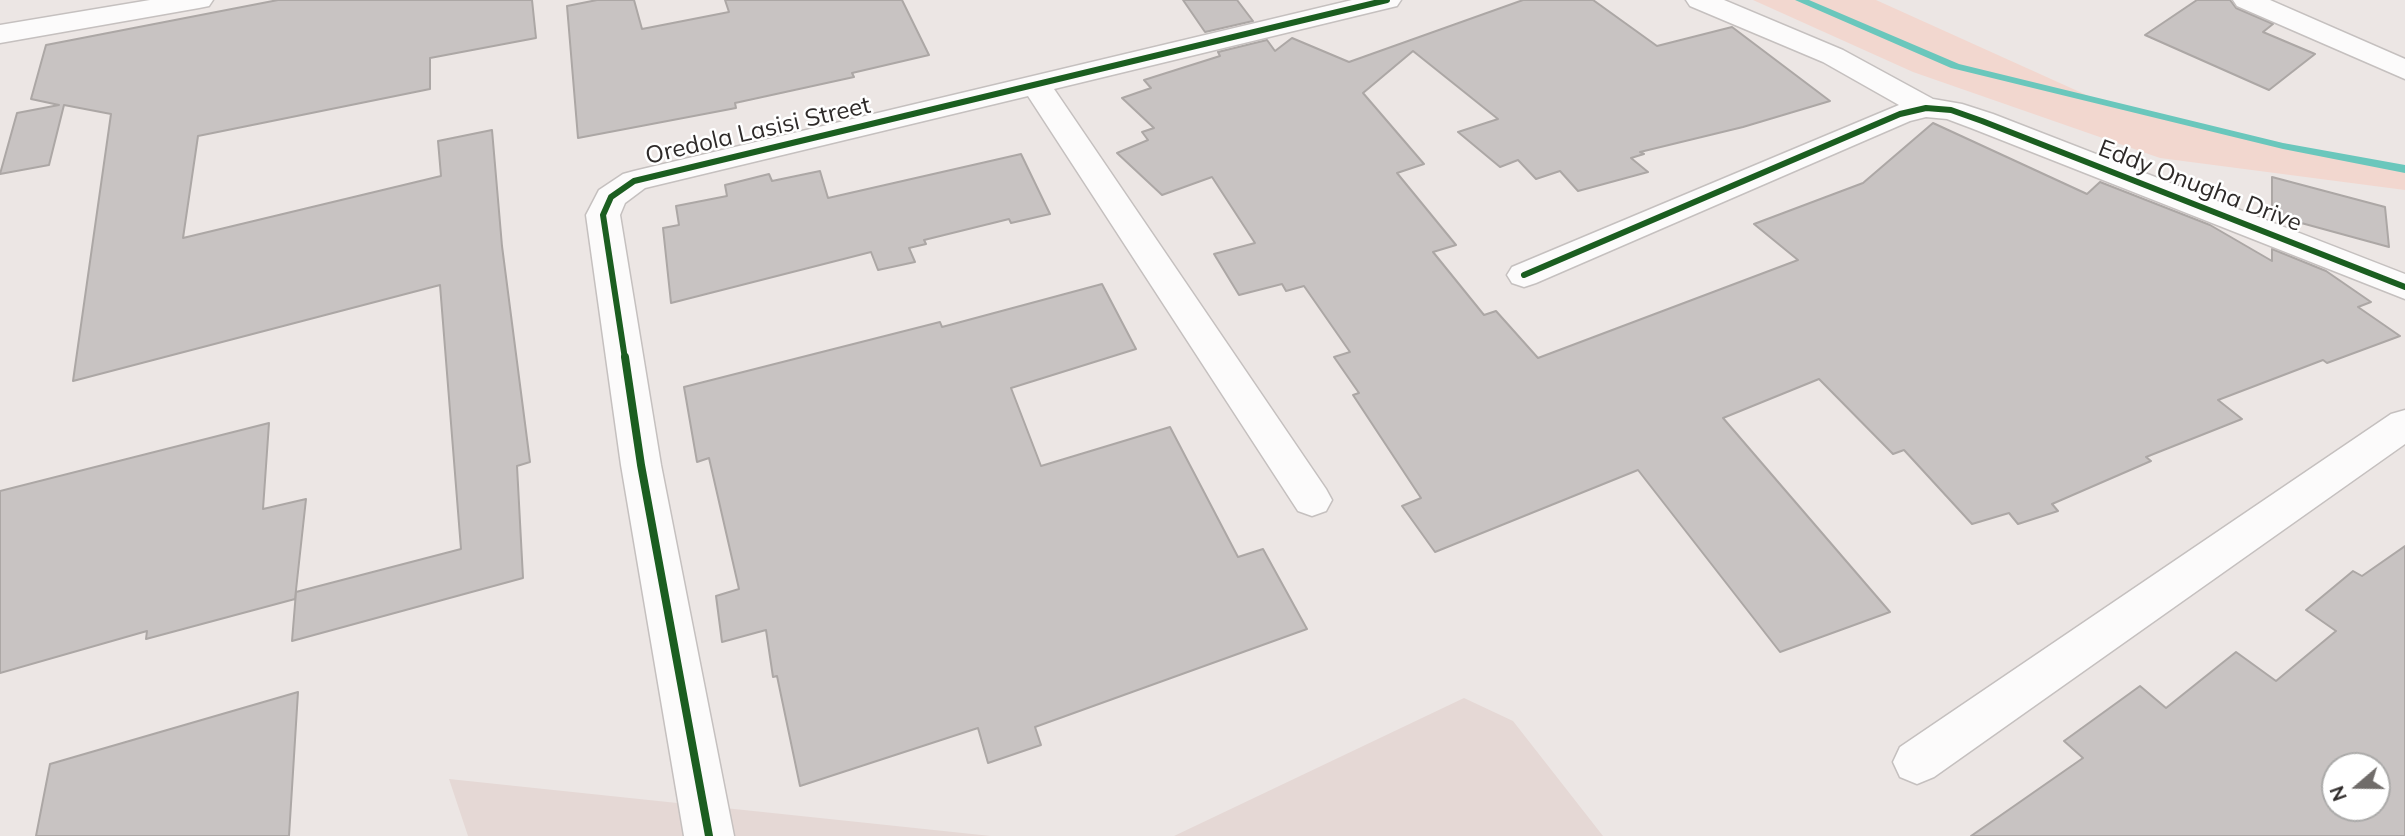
<!DOCTYPE html>
<html>
<head>
<meta charset="utf-8">
<style>
  body { margin:0 }
  #map { position:relative; width:2405px; height:836px; overflow:hidden; background:#ece6e4; font-family:Mulish,sans-serif }
  canvas { display:block }
  .north { position:absolute; left:2321px; top:752px; width:70px; height:70px; box-sizing:border-box; background:#fff; border:2px solid #abaaa9; border-radius:50%; rotate:250deg; font-size:19px; font-weight:700; line-height:28px; text-align:center; color:#2e2a29 }
  .north::after { content:''; display:block; margin:auto; width:24px; height:32px; background:#706c6a; clip-path:polygon(50% 0,100% 100%,50% 72%,0 100%) }
</style>
</head>
<body>
<div id="map">
<canvas width="2405" height="836"></canvas>
<div class="north">N</div>
</div>
<script>
const c = document.querySelector('canvas').getContext('2d');
c.lineJoin = 'round';
function paint(path, color) { c.fillStyle = color; c.fill(path, 'evenodd'); }
const toPath = rows => new Path2D(rows.map(r => 'M' + r).join(''));
function trace(path, color, width, dash) { c.strokeStyle = color; c.lineWidth = width; c.lineCap = dash ? 'butt' : 'round'; c.setLineDash(dash || []); c.stroke(path); }
function drawText(font, color, halo, rows, align = 'center') {
  c.font = font + ' Mulish,sans-serif'; c.lineWidth = 5; c.setLineDash([]); c.textBaseline = 'middle'; c.strokeStyle = halo; c.fillStyle = color; for (const [text, x, y, turn = 0] of rows) {
    c.save(); c.translate(x, y); c.rotate((+turn || 0) * Math.PI / 180); c.textAlign = isNaN(turn) ? turn : align; if (halo) c.strokeText(text, 0, 0); c.fillText(text, 0, 0); c.restore();
  }
}
paint(toPath([
  [1464,698,1513,721,1603,836,1174,836],
  [449,779,991,836,468,836]
]), '#e5d8d5');
paint(toPath([
  [1753,0,1876,0,2113,107,2405,169,2405,190,2160,158,1913,72]
]), '#f2d7cf');
paint(toPath([
  [1795,0,1809,0,1959,64,2283,143,2405,165,2405,173,2283,149,1951,68,1795,0]
]), '#6ac7bc');
const building = toPath([
  [278,0,532,0,536,38,430,58,430,89,198,136,183,238,441,176,438,141,492,130,502,246,530,462,517,466,523,578,292,641,296,592,461,549,440,285,73,381,111,114,64,105,49,165,0,174,17,113,59,105,31,99,46,45,278,0],
  [597,0,634,0,642,29,729,12,725,0,902,0,929,55,852,73,854,77,735,103,736,108,578,138,567,6,597,0],
  [1183,0,1237,0,1253,21,1205,32,1183,0],
  [1523,0,1593,0,1657,46,1732,27,1830,101,1743,127,1640,152,1644,154,1631,158,1648,172,1578,191,1560,171,1536,179,1518,160,1500,167,1458,132,1498,119,1413,51,1363,93,1424,164,1397,173,1456,245,1433,252,1484,315,1496,311,1538,358,1798,260,1754,224,1863,183,1933,123,2087,194,2100,182,2210,225,2272,261,2272,249,2326,271,2371,302,2358,307,2400,336,2327,363,2323,360,2218,400,2242,419,2146,457,2151,461,2052,504,2058,511,2018,524,2009,513,1972,524,1904,450,1893,454,1819,379,1723,418,1890,612,1780,652,1638,470,1435,552,1402,506,1421,498,1353,395,1359,393,1334,357,1350,352,1304,286,1286,291,1282,284,1239,295,1214,254,1255,243,1212,177,1162,195,1117,153,1148,140,1142,132,1154,128,1122,98,1151,88,1144,80,1220,56,1218,52,1267,40,1275,51,1292,38,1349,62,1523,0],
  [2197,0,2230,0,2236,8,2273,24,2263,32,2315,54,2269,90,2145,35,2197,0],
  [1021,154,1050,214,1011,223,1009,219,924,240,926,244,909,248,915,262,878,270,871,252,671,303,663,228,679,225,676,206,727,196,725,185,769,174,772,181,820,171,828,198,1021,154],
  [2272,177,2385,207,2389,247,2272,215,2272,177],
  [1102,284,1136,349,1011,388,1041,466,1170,427,1238,557,1263,549,1307,629,1035,727,1041,745,988,763,978,728,800,786,777,676,773,677,766,630,722,642,716,596,739,589,709,458,697,462,684,387,940,322,942,327,1102,284],
  [269,423,263,509,306,499,295,599,146,639,147,631,0,673,0,491,269,423],
  [2405,546,2405,836,1971,836,2083,758,2064,741,2140,686,2166,708,2236,652,2276,681,2336,631,2306,610,2353,571,2362,576,2405,546],
  [2335,766,2377,766,2377,808,2335,808,2335,766],
  [298,692,289,836,36,836,50,764,298,692]
]);
paint(building, '#c8c3c2');
trace(building, '#aca7a5', 2);
const street = toPath([
  [150,0,213,0,209,6,199,8,0,43,0,25,150,0],
  [1352,0,1401,0,1397,6,1054,89,1326,489,1332,500,1326,511,1312,516,1298,511,1028,96,645,188,625,203,620,215,661,465,734,836,684,836,621,465,586,215,599,190,623,174,634,171,1352,0],
  [1686,0,1724,0,1843,50,1933,99,1962,104,1993,114,2405,274,2405,299,1971,128,1947,119,1926,117,1910,121,1536,283,1524,287,1512,283,1507,275,1512,267,1899,105,1823,62,1690,6,1686,0],
  [2233,0,2270,0,2405,59,2405,79,2237,6,2233,0],
  [2405,410,2405,444,1934,777,1917,784,1900,777,1893,762,1900,747,2391,414,2405,410]
]);
trace(street, '#c5c0bf', 3);
paint(street, '#fcfbfb');
trace(toPath([
  [1524,275,1900,114,1926,108,1951,110,1982,121,2405,287],
  [625,359,603,215,611,197,634,181,1387,0]
]), '#1b5e20', 6);
trace(toPath([
  [625,357,641,465,709,836]
]), '#1b5e20', 8);
drawText('24px', '#2e2a29', '#fff', [
  ["Oredola Lasisi Street",758,131,-13],
  ["Eddy Onugha Drive",2200,186,21]
]);
</script>
</body>
</html>
